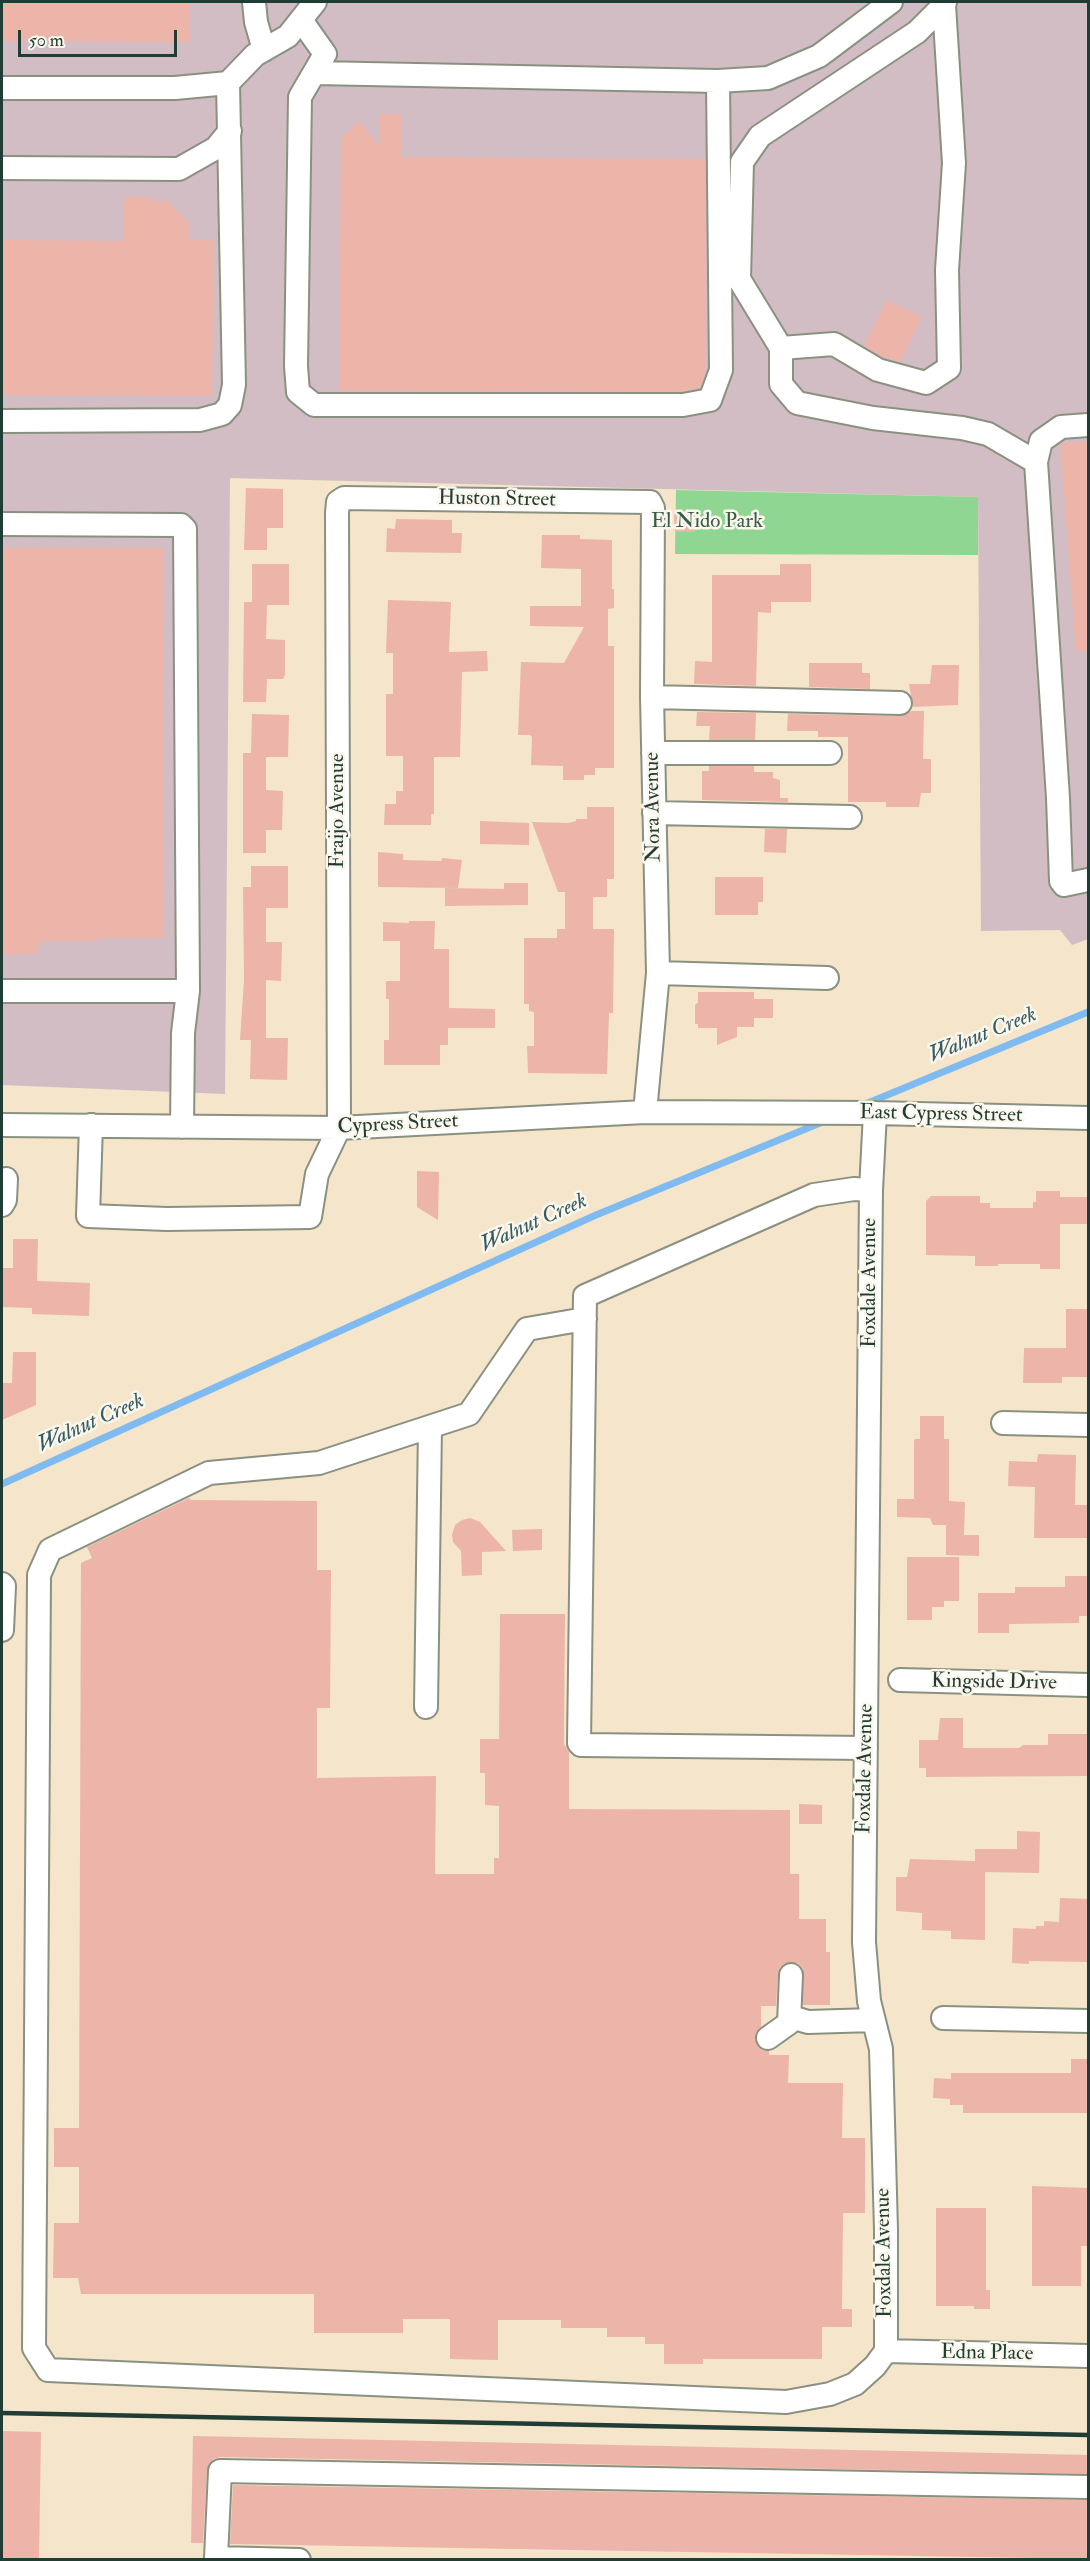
<!DOCTYPE html>
<html>
<head>
<meta charset="utf-8">
<style>
  body { margin:0 }
  #map { position:relative; width:1090px; height:2561px; overflow:hidden; background:#f4e5cb; font-family:"IM FELL Double Pica",serif }
  canvas { display:block }
  .frame { position:absolute; inset:0; border:3px solid #1f3d34; pointer-events:none }
  .scale { position:absolute; left:18px; top:30px; width:159px; height:27px; box-sizing:border-box; border:3px solid #1f3d34; border-top:0; padding-left:8px; font-size:18px; line-height:21px; white-space:nowrap; color:#1f3d34; -webkit-text-stroke:4px #fbf7ec; paint-order:stroke }
</style>
</head>
<body>
<div id="map">
<canvas width="1090" height="2561"></canvas>
<div class="frame"></div>
<div class="scale">50 m</div>
</div>
<script>
const c = document.querySelector('canvas').getContext('2d');
c.lineJoin = 'round';
function paint(path, color) { c.fillStyle = color; c.fill(path, 'evenodd'); }
const toPath = rows => new Path2D(rows.map(r => 'M' + r).join(''));
function trace(path, color, width, dash) { c.strokeStyle = color; c.lineWidth = width; c.lineCap = dash ? 'butt' : 'round'; c.setLineDash(dash || []); c.stroke(path); }
function drawText(font, color, halo, rows, align = 'center') {
  c.font = font + ' "IM FELL Double Pica",serif'; c.lineWidth = 5; c.setLineDash([]); c.textBaseline = 'middle'; c.strokeStyle = halo; c.fillStyle = color; for (const [text, x, y, turn = 0] of rows) {
    c.save(); c.translate(x, y); c.rotate((+turn || 0) * Math.PI / 180); c.textAlign = isNaN(turn) ? turn : align; if (halo) c.strokeText(text, 0, 0); c.fillText(text, 0, 0); c.restore();
  }
}
paint(toPath([
  [2,2,1088,2,1088,939,1072,945,1060,930,981,931,978,497,230,478,225,1094,2,1085]
]), '#d2bdc5');
paint(toPath([
  [676,490,978,497,978,555,675,554]
]), '#8ed692');
trace(toPath([
  [863,1105,1088,1012],
  [2,1484,596,1215,825,1121]
]), '#7fbbf1', 7);
paint(toPath([
  [2,2,189,2,189,42,2,41],
  [380,114,402,114,402,157,705,159,705,375,700,388,682,392,339,391,341,138,359,121,380,147],
  [124,197,151,197,151,201,168,201,189,223,189,240,214,240,212,396,2,395,2,240,123,241],
  [886,300,922,317,900,362,883,357,864,346],
  [1089,441,1089,651,1076,651,1060,444],
  [246,488,283,489,283,528,267,528,267,550,244,550],
  [691,510,694,512,695,532,675,532,674,513],
  [396,519,452,520,452,533,462,533,461,553,386,552,387,528,395,529],
  [542,535,580,535,580,539,612,540,612,589,614,589,614,608,608,609,608,646,614,646,614,768,595,768,595,775,584,775,584,780,563,780,563,766,531,765,532,737,530,735,518,735,521,662,564,663,584,627,530,626,530,606,581,606,581,569,541,568],
  [2,548,164,548,163,938,100,938,97,941,42,941,35,954,2,954],
  [252,564,289,564,289,605,267,605,266,639,285,640,285,675,283,679,267,679,266,702,243,702,244,602,252,602],
  [780,564,811,564,811,602,771,602,771,613,758,612,756,686,694,684,695,661,712,662,712,575,780,575],
  [388,600,451,602,449,652,487,651,488,671,462,672,460,757,434,757,434,814,431,814,431,825,384,825,385,804,396,804,396,791,403,791,403,756,386,756,386,694,393,694,393,653,386,653],
  [809,663,862,663,862,673,870,673,870,689,809,687],
  [932,665,959,665,958,705,913,707,909,684,930,684],
  [911,711,924,711,923,759,931,759,931,793,921,793,919,807,886,807,886,802,848,802,848,737,818,737,818,731,787,731,788,714,900,716],
  [697,712,756,713,755,740,709,740,710,726,696,726],
  [252,714,289,715,288,757,266,757,266,790,283,791,282,830,266,830,266,853,243,853,243,753,251,753],
  [709,766,754,766,754,772,773,772,773,778,780,780,780,798,788,798,788,802,702,800,702,771,709,771],
  [587,807,614,807,614,879,607,879,607,897,593,897,593,929,614,929,613,1013,609,1013,607,1074,528,1073,527,1046,534,1046,534,1012,529,1011,529,1004,524,1004,524,938,557,938,557,929,565,929,565,892,558,892,532,822,568,823,576,821,576,819,587,819],
  [480,821,529,823,529,845,480,844],
  [765,829,787,829,786,853,764,852],
  [378,852,403,854,403,860,442,861,442,858,462,860,458,888,378,887],
  [251,866,288,866,288,908,266,908,266,942,282,942,281,981,266,980,266,1038,288,1038,287,1080,250,1079,251,1040,240,1040,244,980,243,887,251,887],
  [715,877,763,877,763,902,758,902,758,915,715,915],
  [504,883,528,883,528,905,445,906,445,888,504,889],
  [409,921,435,921,434,949,449,949,449,1008,495,1009,495,1028,448,1028,448,1045,440,1045,440,1065,384,1065,384,1040,389,1040,389,999,386,999,386,981,400,981,400,941,383,941,383,922,409,923],
  [698,992,754,992,754,999,773,999,773,1018,754,1018,754,1027,737,1027,737,1037,717,1045,717,1028,698,1028,698,1024,695,1024,695,1005,698,1002],
  [417,1171,439,1172,438,1220,417,1207],
  [1036,1191,1060,1191,1060,1197,1089,1197,1089,1224,1060,1224,1060,1269,1040,1269,1040,1264,998,1264,998,1266,975,1266,975,1256,926,1255,926,1201,931,1196,980,1196,980,1203,990,1203,990,1208,1033,1208,1033,1202,1036,1202],
  [13,1239,38,1239,37,1281,90,1283,89,1316,32,1314,32,1308,2,1307,2,1268,13,1268],
  [1066,1309,1089,1309,1089,1377,1062,1377,1062,1383,1023,1383,1024,1348,1066,1348],
  [13,1352,36,1352,36,1405,2,1420,2,1383,12,1383],
  [920,1416,944,1416,944,1439,949,1439,949,1501,965,1502,964,1535,979,1535,979,1556,946,1555,946,1525,933,1525,930,1518,897,1517,897,1499,914,1499,914,1441,915,1439,920,1439],
  [1038,1454,1076,1455,1075,1505,1089,1505,1089,1538,1034,1538,1035,1487,1008,1486,1009,1461,1037,1462],
  [189,1498,191,1500,317,1501,317,1570,331,1570,330,1708,317,1708,317,1778,436,1776,435,1874,494,1874,494,1858,499,1858,499,1806,485,1805,485,1773,480,1773,480,1739,499,1739,500,1614,565,1614,564,1744,569,1752,569,1809,790,1810,790,1874,799,1874,799,1919,826,1919,826,1952,830,1952,830,2005,803,2005,803,1969,798,1963,785,1963,780,1967,778,1974,776,2006,761,2006,761,2027,756,2033,755,2040,762,2050,769,2051,769,2055,789,2055,788,2083,843,2083,842,2138,865,2138,865,2213,843,2213,842,2309,852,2309,852,2327,822,2327,822,2359,703,2359,703,2364,664,2364,664,2344,645,2344,645,2337,607,2337,607,2328,561,2328,561,2320,498,2320,498,2360,450,2359,450,2319,403,2319,403,2333,314,2333,314,2294,81,2294,78,2278,53,2278,54,2223,79,2223,79,2167,54,2167,54,2128,79,2128,81,1563,92,1558,87,1547],
  [470,1518,480,1522,506,1551,482,1552,482,1575,462,1576,461,1551,453,1542,452,1535,455,1525,462,1520],
  [542,1529,542,1550,513,1551,512,1530],
  [907,1557,959,1557,959,1601,944,1601,944,1607,932,1607,932,1620,907,1620],
  [1065,1576,1089,1576,1089,1616,1079,1616,1079,1623,1009,1624,1009,1633,978,1633,978,1593,1015,1593,1015,1587,1065,1587],
  [940,1718,963,1718,963,1748,1019,1748,1023,1745,1048,1745,1048,1734,1089,1734,1089,1776,926,1777,926,1768,919,1768,919,1740,938,1740],
  [799,1804,822,1805,822,1824,799,1824],
  [1017,1831,1040,1832,1039,1873,985,1872,985,1940,951,1939,951,1931,922,1930,922,1913,896,1911,896,1877,907,1877,910,1859,975,1861,975,1849,1017,1849],
  [1060,1898,1089,1899,1089,1962,1029,1961,1029,1964,1012,1963,1013,1928,1036,1929,1036,1926,1044,1926,1044,1921,1059,1922],
  [1071,2059,1089,2059,1089,2113,963,2113,963,2105,950,2105,950,2099,933,2098,934,2078,951,2079,951,2073,1071,2073],
  [1032,2186,1089,2188,1087,2246,1081,2246,1081,2286,1032,2286],
  [936,2208,986,2208,986,2290,990,2290,990,2309,974,2309,974,2306,936,2306],
  [2,2431,41,2432,39,2559,2,2559],
  [193,2436,1089,2455,1089,2474,220,2457,213,2459,207,2470,203,2543,191,2543],
  [233,2485,1089,2500,1089,2559,230,2544]
]), '#edb4a9');
const minor = toPath([
  [254,2,256,22,264,50],
  [945,2,944,5,917,32,760,136,742,162,739,279,781,348,781,384,797,403,873,418,962,428,988,434,1036,462],
  [301,20,325,54,300,97,296,366,298,392,314,405,683,405,710,400,721,370,718,81,768,78,819,56,891,2],
  [316,73,718,81],
  [228,83,255,55,288,36,315,2],
  [2,88,175,88,228,83],
  [2,168,179,169,216,148,230,131],
  [781,348,834,344,878,370,926,383,949,368,947,270,954,163,944,5],
  [2,421,200,420,222,414,230,405,234,385,228,83],
  [1088,425,1061,427,1041,441,1036,462,1058,798,1061,881,1064,885,1088,880],
  [2,524,181,525,185,529,188,991,183,1033,182,1127],
  [652,697,900,703],
  [653,753,830,753],
  [654,813,850,817],
  [658,973,827,978],
  [2,991,188,991],
  [2,1125,339,1128,645,1112,875,1113,1088,1118],
  [91,1125,88,1216,167,1219,310,1217,317,1174,339,1128,337,513,338,502,344,498,650,502,653,508,652,697,658,973,645,1112],
  [2,1205,5,1200,6,1179],
  [585,1319,527,1329,469,1414,319,1463,209,1473,50,1550,39,1575,34,2348,48,2370,786,2402,830,2394,855,2384,875,2366,886,2351,886,2230,881,2049,869,2001,864,1942,871,1190,875,1113],
  [1003,1423,1088,1425],
  [2,1584,4,1586,2,1630],
  [900,1680,1088,1685],
  [426,1707,430,1427],
  [866,1748,581,1745,579,1743,585,1296,814,1195,854,1189,871,1190],
  [791,2017,808,2022,873,2020],
  [943,2018,1088,2021],
  [768,2038,789,2023,791,1975],
  [886,2351,1088,2356],
  [299,2560,216,2558,220,2471,1088,2487]
]);
trace(minor, '#8a9180', 26);
trace(minor, '#fff', 22);
trace(toPath([
  [2,2413,1088,2435]
]), '#1f3d34', 4.5);
drawText('21px', '#1f3d34', '#fbf7ec', [
  ["Huston Street",497,500,1],
  ["Nora Avenue",654,807,-91],
  ["Fraijo Avenue",338,811,-90],
  ["East Cypress Street",941,1115,1],
  ["Cypress Street",398,1125,-3],
  ["Foxdale Avenue",870,1283,-90],
  ["Kingside Drive",994,1683,1],
  ["Foxdale Avenue",866,1769,-89],
  ["Foxdale Avenue",885,2253,-91],
  ["Edna Place",987,2354,1]
]);
drawText('21px', '#355c47', '#fbf7ec', [
  ["El Nido Park",707,522]
]);
drawText('italic 22px', '#375c63', '#fbf7ec', [
  ["Walnut Creek",983,1036,-22],
  ["Walnut Creek",534,1224,-24],
  ["Walnut Creek",91,1424,-24]
]);
</script>
</body>
</html>
